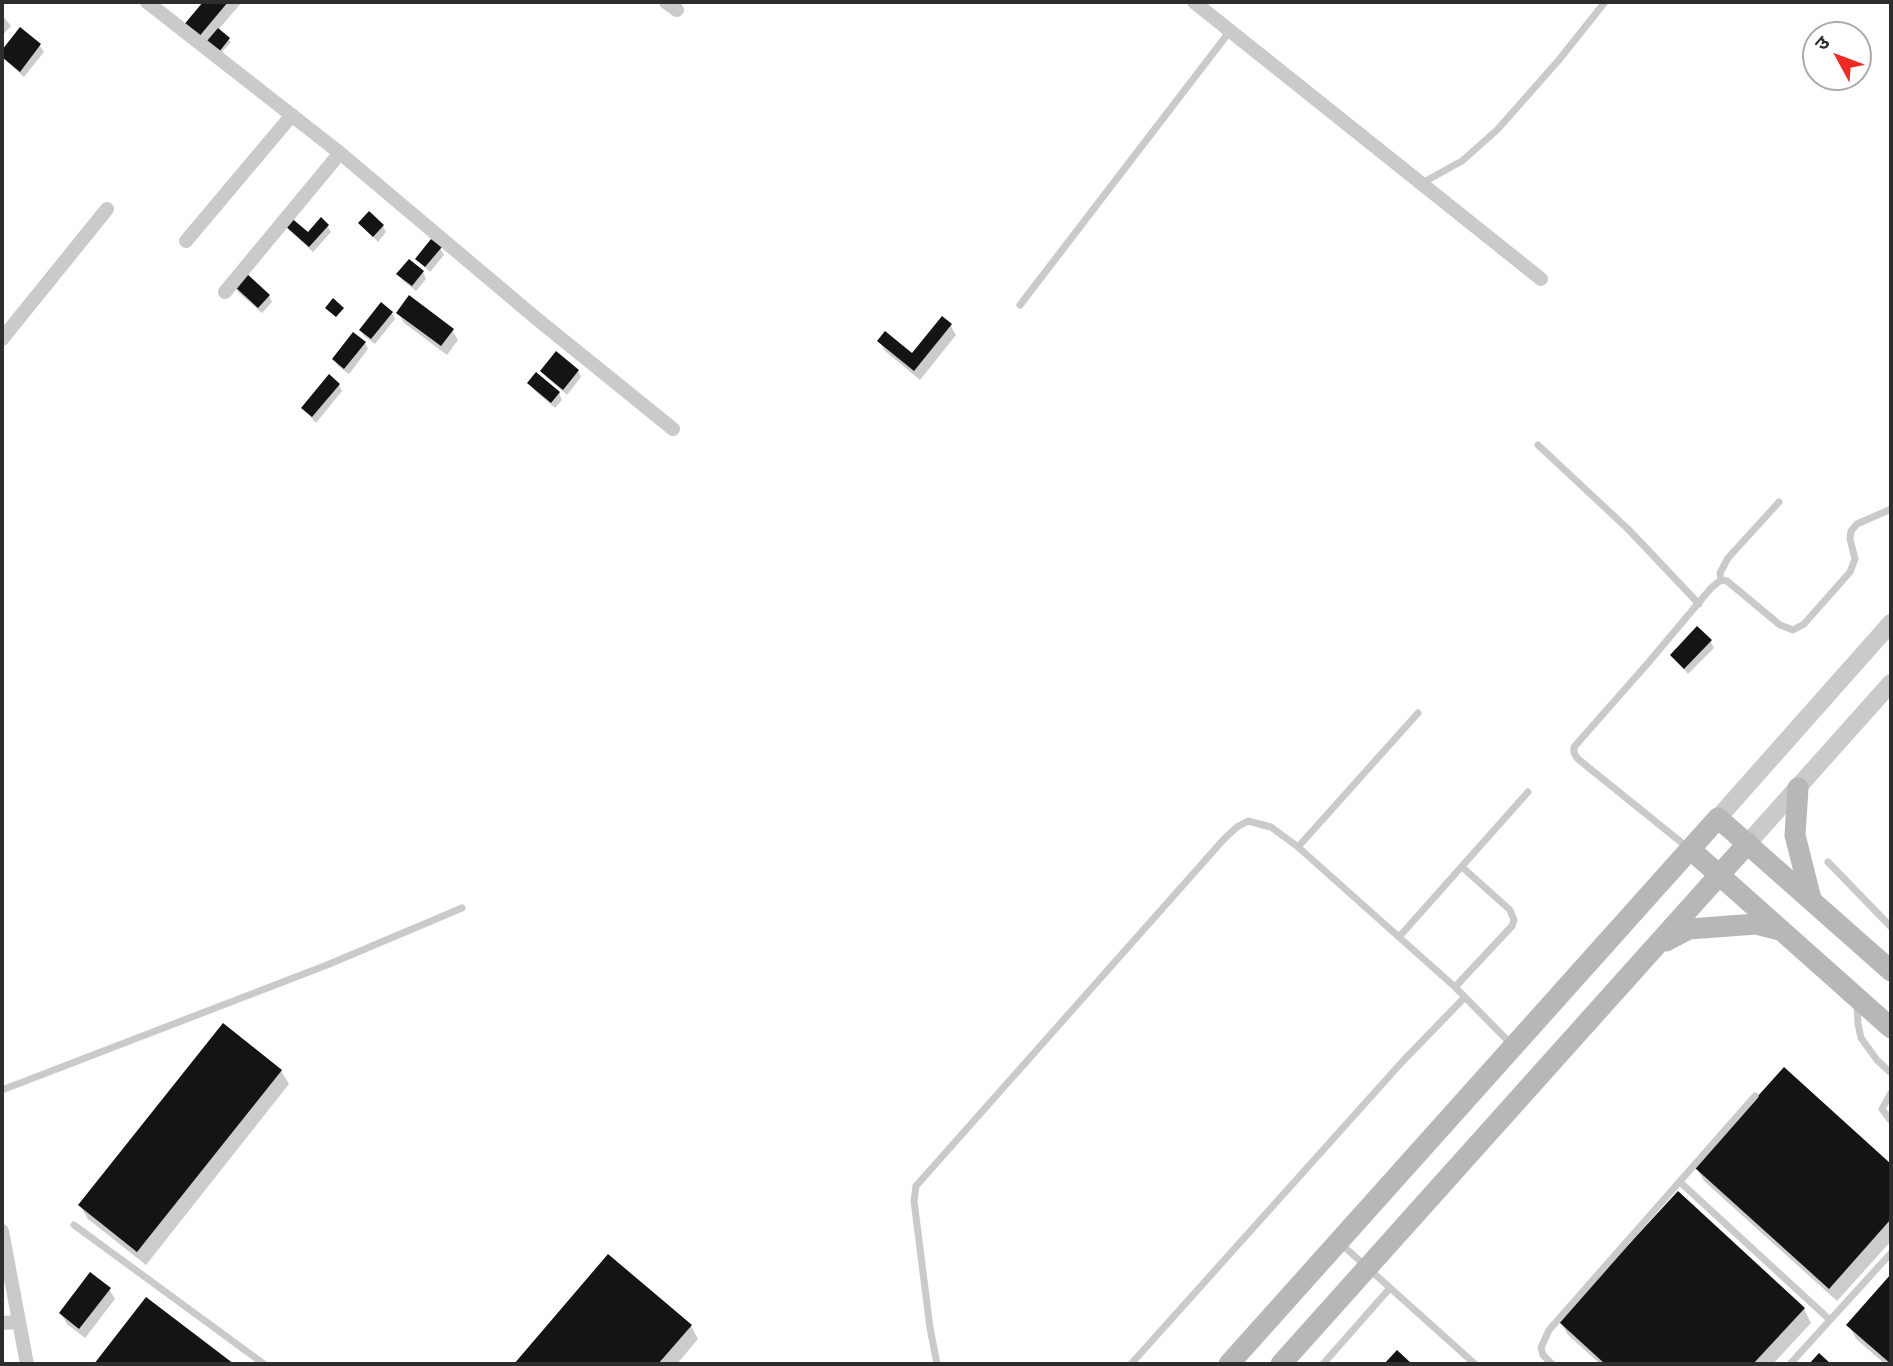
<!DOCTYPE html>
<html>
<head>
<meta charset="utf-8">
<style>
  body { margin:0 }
  #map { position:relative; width:1893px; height:1366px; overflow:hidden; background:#fff; font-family:Arial,"Noto Sans Devanagari",sans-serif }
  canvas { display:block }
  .frame { position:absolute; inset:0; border:4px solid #2d2d2d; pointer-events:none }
  .north { position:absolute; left:1802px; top:21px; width:70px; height:70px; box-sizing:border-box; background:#fff; border:2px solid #ababab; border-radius:50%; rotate:311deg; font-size:19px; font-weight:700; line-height:28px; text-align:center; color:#2d2d2d }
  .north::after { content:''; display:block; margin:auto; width:24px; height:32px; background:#ef2a24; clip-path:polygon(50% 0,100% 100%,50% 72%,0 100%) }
</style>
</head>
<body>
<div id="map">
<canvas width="1893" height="1366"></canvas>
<div class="frame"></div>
<div class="north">उ</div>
</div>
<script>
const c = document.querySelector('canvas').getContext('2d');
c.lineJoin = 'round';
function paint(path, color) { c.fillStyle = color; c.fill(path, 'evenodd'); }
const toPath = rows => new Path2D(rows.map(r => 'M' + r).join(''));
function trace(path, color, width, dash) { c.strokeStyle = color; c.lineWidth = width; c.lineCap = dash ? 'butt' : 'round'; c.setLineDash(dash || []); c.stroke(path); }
paint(toPath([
  [205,2,242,2,218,30,231,42,221,53,184,27],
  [2,15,11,26,2,36],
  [20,30,40,46,44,52,24,77,2,57,2,52],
  [360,223,383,226,386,232,378,242],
  [285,224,308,235,327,226,331,232,313,252,289,230],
  [440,248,444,255,430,272,417,259],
  [423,272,426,279,416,291,402,280,398,274],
  [235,286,269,296,272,302,262,313,238,292],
  [392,313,395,319,375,344,364,336,361,330],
  [398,313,452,330,458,340,447,355,404,323],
  [950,325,956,335,920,380,885,351,879,341,912,356],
  [365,343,368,349,349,374,338,366,334,359],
  [542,371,578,371,581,377,567,395,546,377],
  [530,383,559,393,562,400,555,408,533,389],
  [339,385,342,391,316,423,303,408],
  [1710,641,1714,648,1688,674,1672,655],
  [1784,1070,1891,1166,1891,1241,1837,1301,1704,1181,1696,1167],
  [281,1071,289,1084,146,1265,88,1219,80,1205],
  [608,1256,691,1326,698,1339,677,1364,517,1364],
  [1891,1277,1891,1364,1885,1364,1856,1339,1849,1325],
  [109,1289,115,1299,85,1338,67,1324,61,1314],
  [146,1299,231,1364,96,1364],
  [1804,1309,1811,1323,1773,1364,1600,1364,1568,1335,1560,1322]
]), '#0003');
paint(toPath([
  [203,2,228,2,197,39,182,27],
  [20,27,41,44,20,72,2,57,2,50],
  [218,28,230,38,219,52,207,41],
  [369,211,384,225,373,237,358,223],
  [289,216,308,232,321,217,329,225,309,247,283,224],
  [431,239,442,247,425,267,415,259],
  [409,259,424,271,412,286,396,274],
  [245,272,270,295,258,308,233,285],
  [409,295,454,329,441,346,396,313],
  [333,298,344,308,336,317,325,308],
  [381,302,393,312,371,339,359,330],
  [942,316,952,324,914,371,877,341,885,331,912,353],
  [353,332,366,342,344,369,332,359],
  [556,351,579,370,563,390,540,371],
  [536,372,560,392,551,403,527,383],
  [329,374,340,384,312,417,301,408],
  [1697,626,1712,640,1684,669,1670,655],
  [223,1023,282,1070,137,1252,78,1205],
  [1784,1067,1891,1164,1891,1219,1829,1289,1694,1167],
  [1678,1191,1805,1308,1753,1364,1605,1364,1558,1321],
  [608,1254,692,1325,658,1364,514,1364],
  [90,1272,111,1288,79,1329,59,1313],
  [1891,1274,1891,1364,1846,1325],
  [146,1297,234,1364,94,1364],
  [1397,1350,1412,1364,1384,1364],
  [1819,1353,1831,1364,1809,1364]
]), '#141414');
trace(toPath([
  [1422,183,1462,161,1497,130,1558,61,1605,2],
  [1020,305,1230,31],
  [1538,445,1629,530,1699,604],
  [1721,580,1727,581,1780,625,1793,630,1804,624,1850,572,1855,559,1850,539,1851,531,1857,524,1891,509],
  [1721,580,1720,573,1728,558,1779,502],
  [1298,847,1418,713],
  [1687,847,1578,759,1574,753,1574,747,1648,663,1711,588,1721,580],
  [1828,862,1891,927],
  [1399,937,1528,792],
  [1455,987,1512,926,1514,920,1510,910,1462,867],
  [1857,1005,1858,1024,1861,1038,1877,1060,1891,1073],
  [2,1090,327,965,462,908],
  [1891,1093,1882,1109,1891,1121],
  [1680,1182,1830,1320],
  [74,1225,264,1364],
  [1340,1243,1475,1364],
  [937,1364,930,1328,914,1201,916,1186,1224,839,1237,827,1248,821,1271,827,1298,847,1455,987,1511,1044],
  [1131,1364,1402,1062,1465,997],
  [1323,1364,1390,1288],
  [1552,1364,1543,1355,1541,1348,1549,1330,1755,1096],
  [1790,1364,1891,1253]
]), '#cacaca', 7);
trace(toPath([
  [147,2,340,153,537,319,673,429],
  [666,2,677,10],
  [1194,2,1541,279],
  [186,241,292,115],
  [225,292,340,153],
  [2,339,107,209],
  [2,1231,27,1364],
  [2,1323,18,1322]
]), '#cacaca', 14);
trace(toPath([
  [1718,818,1891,623],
  [1748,843,1891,683]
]), '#cacaca', 18);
trace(toPath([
  [1798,788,1795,835,1811,899],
  [1690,849,1891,1028],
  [1666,941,1689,929,1756,924,1780,930],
  [1229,1364,1718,818,1891,971],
  [1281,1364,1748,843]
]), '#b7b7b7', 21);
</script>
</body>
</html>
